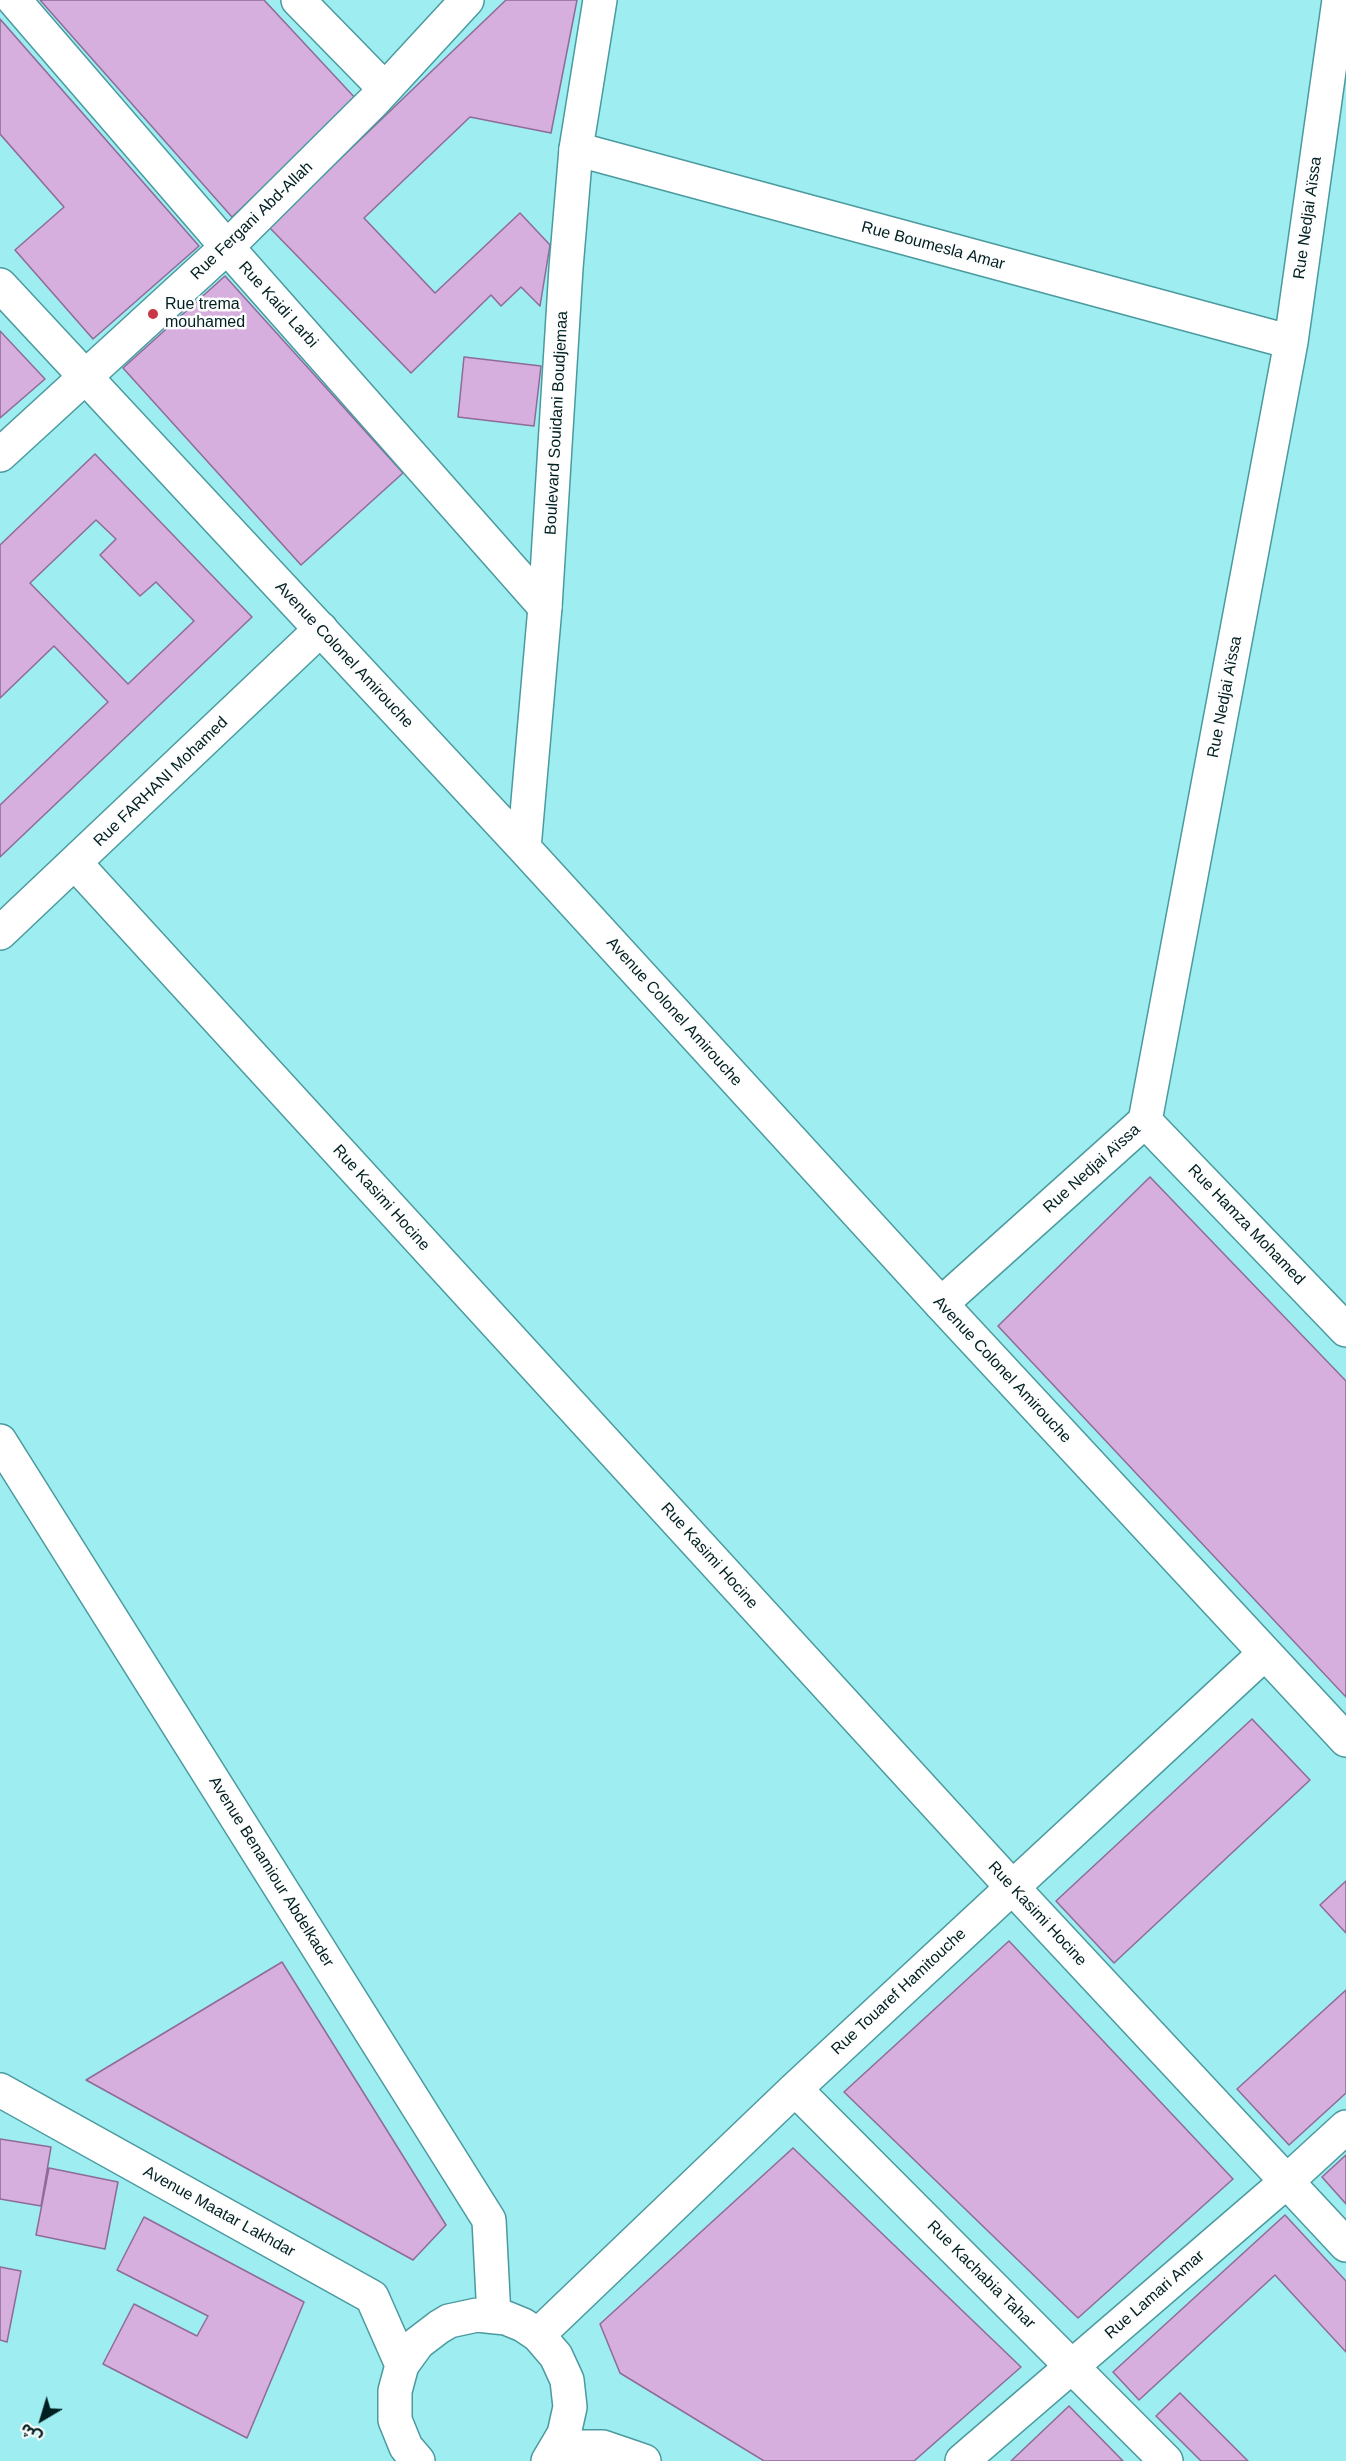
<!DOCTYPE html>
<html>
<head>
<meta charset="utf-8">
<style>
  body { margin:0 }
  #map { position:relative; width:1346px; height:2461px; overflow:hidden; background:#9dedf1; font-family:Arial,"Noto Sans Arabic",sans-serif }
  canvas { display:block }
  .north { position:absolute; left:12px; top:2389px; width:60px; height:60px; -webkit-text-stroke:4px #fdfdfd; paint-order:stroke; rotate:218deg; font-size:16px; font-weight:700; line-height:24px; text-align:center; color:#001f21 }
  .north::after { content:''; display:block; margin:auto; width:21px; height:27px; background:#001f21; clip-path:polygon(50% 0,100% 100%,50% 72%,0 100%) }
</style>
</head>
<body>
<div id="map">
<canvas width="1346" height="2461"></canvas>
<div class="north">ش</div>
</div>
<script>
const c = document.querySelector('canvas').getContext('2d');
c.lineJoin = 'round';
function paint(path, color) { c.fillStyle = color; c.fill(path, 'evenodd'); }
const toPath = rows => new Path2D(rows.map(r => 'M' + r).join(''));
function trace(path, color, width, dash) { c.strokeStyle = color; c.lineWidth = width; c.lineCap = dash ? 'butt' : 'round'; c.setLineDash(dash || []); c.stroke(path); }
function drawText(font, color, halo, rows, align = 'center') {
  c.font = font + ' Arial,sans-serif'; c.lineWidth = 5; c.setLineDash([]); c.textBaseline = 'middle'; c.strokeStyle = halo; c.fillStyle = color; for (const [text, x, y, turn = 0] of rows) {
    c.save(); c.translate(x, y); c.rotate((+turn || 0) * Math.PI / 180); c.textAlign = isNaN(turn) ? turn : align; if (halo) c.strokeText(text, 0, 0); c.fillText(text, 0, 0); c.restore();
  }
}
const building = toPath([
  [40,0,264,0,357,100,232,217,40,0],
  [506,0,577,0,551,133,470,117,364,218,435,293,520,213,550,245,540,306,521,287,501,306,491,295,411,373,269,227,506,0],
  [0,19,199,246,93,339,15,250,64,207,0,134,0,19],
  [225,276,403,473,301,565,123,368,225,276],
  [0,331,45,379,0,418,0,331],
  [464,357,541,366,534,426,458,417,464,357],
  [95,454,252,617,0,857,0,805,108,702,54,646,0,698,0,545,95,454],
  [96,520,116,539,100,555,140,596,156,582,194,621,128,684,30,583,96,520],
  [1150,1177,1346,1381,1346,1697,998,1326,1150,1177],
  [1252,1719,1310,1780,1114,1963,1056,1901,1252,1719],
  [1346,1881,1346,1933,1320,1905,1346,1881],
  [1009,1941,1233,2179,1078,2318,844,2092,1009,1941],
  [282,1962,446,2225,413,2260,86,2080,282,1962],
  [1346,1990,1346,2093,1289,2145,1237,2089,1346,1990],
  [0,2139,51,2147,41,2206,0,2199,0,2139],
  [793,2148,1021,2367,914,2461,764,2461,620,2373,600,2324,793,2148],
  [1346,2155,1346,2204,1322,2177,1346,2155],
  [49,2168,118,2182,105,2249,36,2235,49,2168],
  [1285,2215,1346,2281,1346,2352,1275,2275,1139,2400,1113,2372,1285,2215],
  [144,2217,304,2302,247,2438,103,2364,134,2304,197,2336,208,2316,117,2270,144,2217],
  [0,2267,21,2271,7,2342,0,2340,0,2267],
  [1180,2393,1248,2461,1201,2461,1156,2416,1180,2393],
  [1069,2406,1123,2461,1011,2461,1069,2406]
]);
paint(building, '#d6afdf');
trace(building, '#8f6b97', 1.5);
const minor = toPath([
  [14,0,227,247,545,607],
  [298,0,385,89],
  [576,149,1291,342],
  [0,455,227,247,373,102,467,0],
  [76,864,1012,1887,1346,2245],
  [0,933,321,629],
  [1145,1121,1346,1330],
  [941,1304,1145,1121,1291,342,1339,0],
  [795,2089,1166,2461],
  [538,2335,795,2089,1264,1654],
  [962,2461,1286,2182,1346,2127]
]);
const secondary = toPath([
  [0,285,524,848,941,1304,1346,1740],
  [524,848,545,607,566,268,576,149,600,0],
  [0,1441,489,2220,494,2317],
  [0,2090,372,2297,402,2365],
  [551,2458,578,2447,603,2447,644,2461],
  [418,2461,406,2447,395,2420,395,2391,402,2365,418,2343,439,2327,449,2321,477,2315,506,2318,523,2325,538,2335,556,2356,567,2380,570,2407,564,2434,548,2461]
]);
trace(minor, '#4b9a9f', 36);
trace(secondary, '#4b9a9f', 36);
trace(minor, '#fff', 33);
trace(secondary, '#fff', 33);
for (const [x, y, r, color] of [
  [153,314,6,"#c73745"]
]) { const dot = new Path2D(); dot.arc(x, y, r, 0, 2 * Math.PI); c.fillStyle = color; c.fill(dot); trace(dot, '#fdfdfd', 2); }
drawText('16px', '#001f21', '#fdfdfd', [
  ["Rue Nedjai Aïssa",1308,218,-82],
  ["Rue Fergani Abd-Allah",252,221,-44],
  ["Rue Boumesla Amar",933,246,15],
  ["Rue Kaidi Larbi",278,305,48],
  ["Boulevard Souidani Boudjemaa",557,423,-87],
  ["Avenue Colonel Amirouche",344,655,47],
  ["Rue Nedjai Aïssa",1225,697,-79],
  ["Rue FARHANI Mohamed",161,782,-44],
  ["Avenue Colonel Amirouche",674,1012,48],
  ["Rue Nedjai Aïssa",1092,1169,-42],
  ["Rue Kasimi Hocine",381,1198,48],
  ["Rue Hamza Mohamed",1246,1225,46],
  ["Avenue Colonel Amirouche",1002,1370,47],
  ["Rue Kasimi Hocine",709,1556,48],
  ["Avenue Benamiour Abdelkader",271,1872,58],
  ["Rue Kasimi Hocine",1037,1914,47],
  ["Rue Touaref Hamitouche",899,1992,-43],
  ["Avenue Maatar Lakhdar",219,2212,29],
  ["Rue Kachabia Tahar",981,2275,45],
  ["Rue Lamari Amar",1155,2295,-41]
]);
drawText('16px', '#001f21', '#fdfdfd', [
  ["Rue trema",165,305],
  ["mouhamed",165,323]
], 'left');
</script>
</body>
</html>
